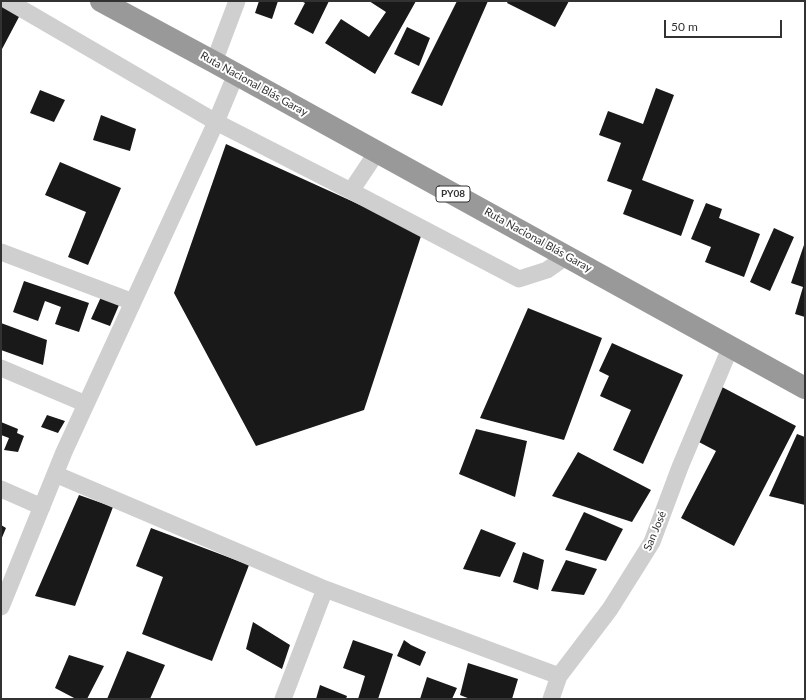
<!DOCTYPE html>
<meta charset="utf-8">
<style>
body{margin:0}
#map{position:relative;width:806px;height:700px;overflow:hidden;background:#fff;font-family:Lato,sans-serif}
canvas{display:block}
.frame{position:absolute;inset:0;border:2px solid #323232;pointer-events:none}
.scale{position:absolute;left:664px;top:20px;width:118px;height:18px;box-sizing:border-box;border:2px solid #323232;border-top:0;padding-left:5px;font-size:12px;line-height:14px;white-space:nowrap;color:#323232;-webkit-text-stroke:3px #fff;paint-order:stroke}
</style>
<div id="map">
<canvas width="806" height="700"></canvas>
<div class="frame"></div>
<div class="scale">50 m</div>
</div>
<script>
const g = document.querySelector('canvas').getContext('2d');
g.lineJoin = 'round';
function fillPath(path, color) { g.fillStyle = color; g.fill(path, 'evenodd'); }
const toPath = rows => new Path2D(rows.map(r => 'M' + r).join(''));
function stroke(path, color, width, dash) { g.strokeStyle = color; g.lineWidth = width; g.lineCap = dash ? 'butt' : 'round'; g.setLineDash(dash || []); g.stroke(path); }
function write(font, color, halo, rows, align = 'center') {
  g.font = font + ' Lato,sans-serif'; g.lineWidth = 4; g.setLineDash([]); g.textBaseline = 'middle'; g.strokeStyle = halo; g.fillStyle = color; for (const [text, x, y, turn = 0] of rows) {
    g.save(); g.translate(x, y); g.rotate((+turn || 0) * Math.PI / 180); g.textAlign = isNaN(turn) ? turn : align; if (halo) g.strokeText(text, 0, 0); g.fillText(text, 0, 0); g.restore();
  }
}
const building = toPath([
 [259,1,278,1,272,19,255,13],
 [301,1,329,1,313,34,294,24,305,3],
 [369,1,416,1,375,74,325,43,341,19,369,37,386,12],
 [457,1,488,1,442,106,411,93],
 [508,1,569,1,555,27,507,3],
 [1,5,20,15,1,51],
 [407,27,430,38,419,66,394,54],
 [656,88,674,95,642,180,694,200,681,236,623,214,632,190,607,181,621,143,599,135,608,111,643,124],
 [40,90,65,100,54,122,30,113],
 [101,115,136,129,130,151,93,140],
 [226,144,422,233,364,410,256,446,174,293],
 [60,162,121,188,88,265,68,257,86,212,45,195],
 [706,203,722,209,719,218,760,234,744,277,705,262,711,247,691,239],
 [774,228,794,237,770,291,750,282],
 [805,242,805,317,795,314,803,287,791,283],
 [24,281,89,303,79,332,55,324,61,307,45,301,38,321,13,312],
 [101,297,119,305,110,326,91,319],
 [528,308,602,338,564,440,480,418],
 [1,323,47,340,43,365,1,350],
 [612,343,683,375,643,464,613,450,631,410,600,396,609,376,599,371],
 [722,387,796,426,734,546,681,518,716,451,695,440],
 [47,415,65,421,58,433,41,427],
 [1,422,18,429,17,433,24,436,18,452,4,450,9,438,1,435],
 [476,429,527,441,515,497,459,474],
 [797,434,805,437,805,505,769,496],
 [578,452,651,490,632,522,552,496],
 [79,495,113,507,75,606,35,596],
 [584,512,623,529,606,561,565,550],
 [1,525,6,528,1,540],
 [151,528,249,565,212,661,142,634,163,577,136,566],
 [481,529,516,543,500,577,463,569],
 [523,552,544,560,538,590,513,582],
 [566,560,597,569,584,595,551,591],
 [253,622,290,645,282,669,246,649],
 [353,640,393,654,378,699,358,699,365,676,343,668],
 [404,640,411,645,426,652,420,666,397,656],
 [127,651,165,665,150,699,107,699],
 [69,655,104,666,87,699,76,699,55,688],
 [468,663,518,679,512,699,470,699,460,695],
 [427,677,457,688,452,699,420,699],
 [320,685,347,696,346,699,316,699]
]);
const street = toPath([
 [8,1,216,122,351,191,377,152],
 [214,62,237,1],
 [351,191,519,279,547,270,567,256],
 [1,252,133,302],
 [1,368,86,404],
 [55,474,325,589,559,676],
 [1,489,42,507],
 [1,607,64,452,216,122,236,74],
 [283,699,325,589],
 [551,699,559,676,610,609,652,542,680,467,731,346]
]);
const highway = toPath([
 [101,1,214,62,805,388]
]);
const shields = [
 [453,194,34]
];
const shieldNames = [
 ["PY08",453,194]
];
const streetNames = [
 ["Ruta Nacional Blás Garay",254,84,29],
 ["Ruta Nacional Blás Garay",538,240,29],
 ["San José",655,531,-67]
];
fillPath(building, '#191919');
stroke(street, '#cfcfcf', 17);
stroke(highway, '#999', 22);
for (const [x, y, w] of shields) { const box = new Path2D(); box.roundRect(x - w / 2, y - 8, w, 16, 3); g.fillStyle = '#fff'; g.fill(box); stroke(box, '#323232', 1); }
write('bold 10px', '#323232', null, shieldNames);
write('11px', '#323232', '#fff', streetNames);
</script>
